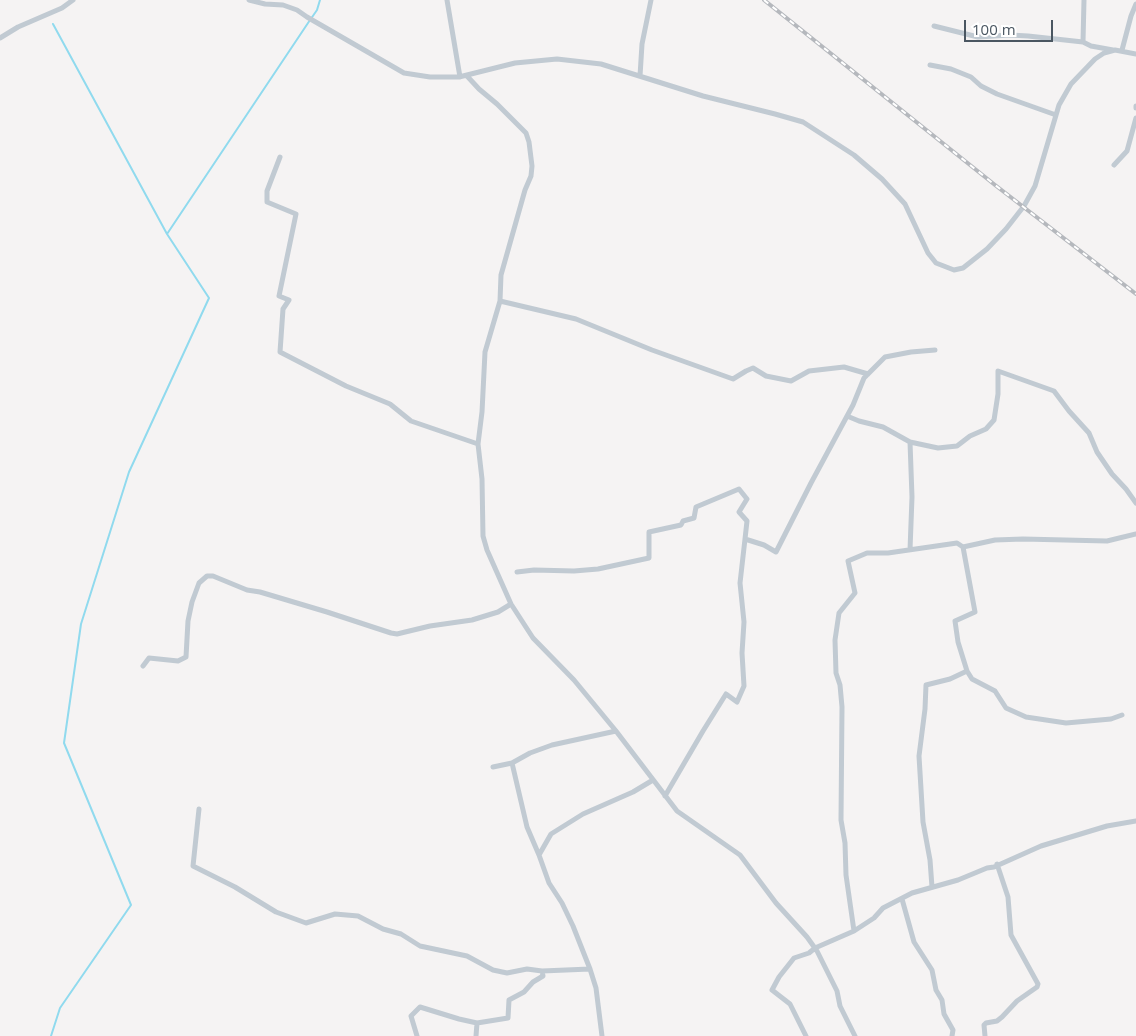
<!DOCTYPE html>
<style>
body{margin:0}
#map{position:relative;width:1136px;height:1036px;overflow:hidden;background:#f5f3f3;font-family:"Open Sans",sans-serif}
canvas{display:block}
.scale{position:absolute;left:964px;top:20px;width:89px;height:22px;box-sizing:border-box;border:2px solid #4a5661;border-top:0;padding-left:6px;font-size:15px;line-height:18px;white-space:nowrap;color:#4a5661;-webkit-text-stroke:4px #fff;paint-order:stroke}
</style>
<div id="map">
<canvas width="1136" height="1036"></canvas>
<div class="scale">100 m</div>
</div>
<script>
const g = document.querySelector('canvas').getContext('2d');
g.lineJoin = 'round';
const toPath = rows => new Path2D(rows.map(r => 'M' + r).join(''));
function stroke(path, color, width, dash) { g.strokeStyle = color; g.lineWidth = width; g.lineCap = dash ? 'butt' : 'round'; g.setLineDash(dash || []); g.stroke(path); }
const stream = toPath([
 [167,234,308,23,317,10,320,0],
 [51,1036,60,1008,131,905,64,743,81,624,129,472,209,298,167,234,53,24]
]);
const street = toPath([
 [249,0,265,4,283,5,297,10,307,17,404,73,430,77,459,77,515,63,557,59,601,64,703,96,775,114,803,122,854,155,882,179,905,204,928,253,936,263,954,270,963,268,987,249,1006,229,1024,206,1035,186,1059,105,1071,84,1095,59,1104,53,1115,50,1136,54],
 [447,0,460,77],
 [934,26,978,37,1010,35,1028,36,1083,42,1091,46,1113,50],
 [0,38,18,27,62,8,73,0],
 [1083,42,1084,0],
 [1122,50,1131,16,1136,4],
 [930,65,951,69,971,77,981,86,997,94,1056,115],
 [467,76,479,89,497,104,526,133,529,142,532,166,531,176,525,190,501,275,500,301,485,352,482,412,478,444,482,479,483,536,487,550,511,604,533,638,574,680,616,731,677,811,740,855,776,903,807,937,817,951,837,991,840,1006,855,1036],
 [640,76,642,44,651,0],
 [1136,106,1136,108],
 [280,157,267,191,267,202,296,214,279,296,289,300,283,309,280,352,346,386,390,404,411,421,478,444],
 [1114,165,1127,151,1136,118],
 [500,301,576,319,652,350,733,379,746,371,753,368,766,376,791,381,809,371,844,367,868,374],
 [847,416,859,421,883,427,910,442,912,497,910,550],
 [910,442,938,448,957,446,970,436,986,429,994,420,998,394,998,371,1054,391,1069,411,1089,433,1097,452,1112,474,1126,489,1136,503],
 [963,547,995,540,1023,539,1107,541,1136,534],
 [517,572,534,570,574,571,598,569,649,558,649,532,681,525,683,521,694,518,696,507,739,489,747,499,739,512,747,521,745,539,764,545,776,552,811,483,853,405,864,378,885,357,911,352,935,350],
 [143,666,149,658,178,661,186,657,188,621,192,602,199,583,207,576,213,576,247,590,260,592,327,612,391,633,397,634,430,626,472,620,498,612,511,604],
 [967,671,972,679,995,691,1006,708,1026,717,1066,723,1111,719,1122,715],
 [512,763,527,827,539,855],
 [493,767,512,763,530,753,552,745,616,731],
 [665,796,703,731,726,694,737,702,744,686,742,653,744,622,740,583,745,539],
 [199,809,193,866,235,887,276,912,306,923,335,914,358,916,383,929,401,934,420,946,467,956,493,970,507,973,527,969,542,971,590,969],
 [902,899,914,942,932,970,936,990,942,1000,944,1014,953,1030,952,1036],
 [854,931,846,875,845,843,841,820,842,707,840,685,836,673,835,640,839,613,855,593,848,561,867,553,888,553,957,543,963,547,975,612,955,621,958,642,967,671,950,679,926,685,925,709,919,756,923,822,930,860,932,887],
 [417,1036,411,1016,420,1007,459,1019,477,1023],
 [476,1036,477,1023,508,1018,509,1000,524,992,533,982,543,976,542,971],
 [602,1036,596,988,590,969,573,926,562,903,549,883,539,855,551,834,583,814,633,792,653,780],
 [806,1036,790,1004,772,990,779,977,794,958,809,953,815,948,854,931,874,918,883,908,912,893,958,880,987,868,994,867,1041,846,1107,826,1136,821],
 [985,1036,984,1025,986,1023,997,1021,1002,1017,1017,1001,1037,987,1038,984,1011,935,1008,897,997,864]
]);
const rail = toPath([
 [764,0,995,185,1136,294]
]);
stroke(stream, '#90daee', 2);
stroke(street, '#c1cad2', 5);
stroke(rail, '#b5b8bd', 4);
stroke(rail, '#fff', 2, [5.5]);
</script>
